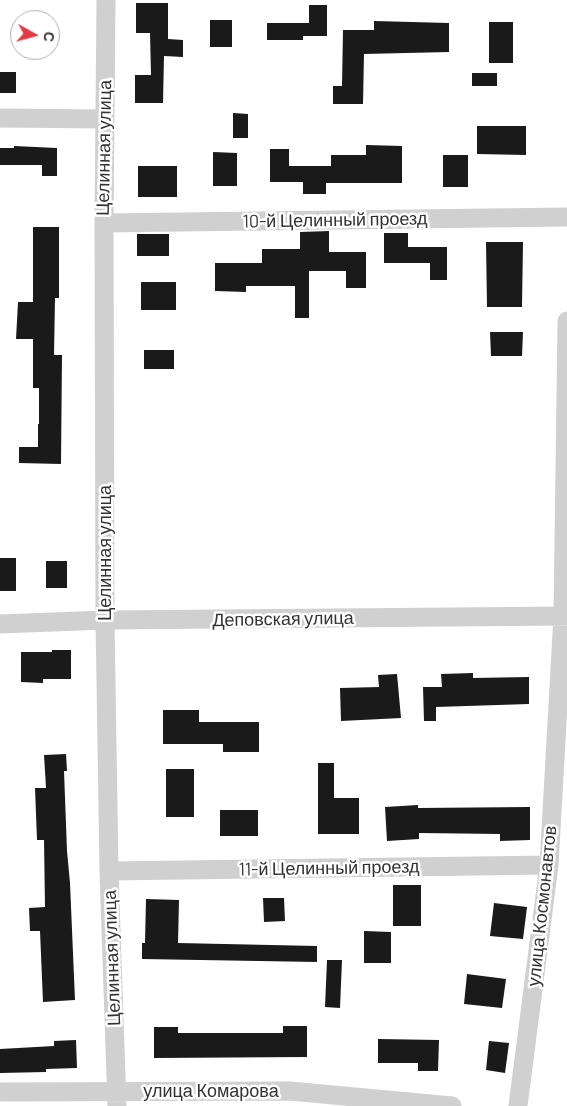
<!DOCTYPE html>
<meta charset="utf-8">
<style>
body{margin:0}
#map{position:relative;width:567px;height:1106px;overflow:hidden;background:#fff;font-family:Barlow,sans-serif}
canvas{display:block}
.north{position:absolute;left:10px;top:10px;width:50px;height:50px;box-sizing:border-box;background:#fff;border:1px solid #adadad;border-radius:50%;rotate:97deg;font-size:14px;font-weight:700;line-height:20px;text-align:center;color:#333}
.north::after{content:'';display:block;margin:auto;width:18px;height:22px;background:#e63946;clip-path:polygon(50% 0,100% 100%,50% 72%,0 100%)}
</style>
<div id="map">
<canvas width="567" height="1106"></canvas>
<div class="north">С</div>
</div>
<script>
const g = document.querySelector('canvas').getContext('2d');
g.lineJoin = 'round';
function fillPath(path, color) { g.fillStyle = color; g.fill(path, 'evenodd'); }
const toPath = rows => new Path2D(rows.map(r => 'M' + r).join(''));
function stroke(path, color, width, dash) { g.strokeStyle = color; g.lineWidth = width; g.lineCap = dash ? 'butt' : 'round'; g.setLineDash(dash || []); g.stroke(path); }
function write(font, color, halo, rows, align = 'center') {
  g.font = font + ' Barlow,sans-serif'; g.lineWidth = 5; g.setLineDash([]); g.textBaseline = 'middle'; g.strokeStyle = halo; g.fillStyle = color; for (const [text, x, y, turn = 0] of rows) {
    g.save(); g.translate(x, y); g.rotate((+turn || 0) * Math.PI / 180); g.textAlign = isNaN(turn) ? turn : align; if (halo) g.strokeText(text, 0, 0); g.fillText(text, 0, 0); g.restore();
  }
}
const building = toPath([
 [136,3,168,3,168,39,183,40,183,57,164,56,163,103,135,103,135,75,151,75,150,33,136,33],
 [309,5,327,5,327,36,303,36,303,40,267,40,267,23,309,23],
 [210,20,232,20,232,47,210,47],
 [374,21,449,23,449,52,364,54,363,104,333,104,333,86,342,86,343,30,374,30],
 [489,22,513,22,513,63,489,63],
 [0,72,16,72,16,93,0,93],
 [472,73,497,73,497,86,472,86],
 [233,113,248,114,248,138,233,138],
 [477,126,526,126,526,155,477,154],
 [366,145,402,146,402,183,326,183,326,194,303,194,303,182,270,182,270,149,289,149,289,166,331,166,331,155,366,155],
 [14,146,57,148,57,176,42,176,42,165,0,165,0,148,14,148],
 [213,152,237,153,237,186,213,186],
 [443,155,468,155,468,187,443,187],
 [138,166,177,166,177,197,138,197],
 [33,227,59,227,59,298,55,298,54,355,62,355,61,464,19,463,19,447,38,447,38,424,39,424,39,388,33,388,33,339,16,339,18,302,33,302],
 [329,231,329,252,366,252,366,288,346,288,346,271,309,271,309,318,295,318,295,286,246,286,246,292,215,291,215,263,262,263,262,249,300,249,300,232],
 [384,233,408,233,408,247,447,247,447,280,430,280,430,263,384,263],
 [137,234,169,234,169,256,137,256],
 [486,242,523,242,522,307,487,307],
 [141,282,176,282,176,310,141,310],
 [490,332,523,332,522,356,491,356],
 [144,350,174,350,174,369,144,369],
 [0,558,16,558,16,591,0,591],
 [46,561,67,561,67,588,46,588],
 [52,650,71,650,71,679,43,679,43,683,21,682,21,652,52,652],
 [473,673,473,678,529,677,529,704,436,707,436,721,424,721,423,687,442,687,441,674],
 [397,674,401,718,341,721,340,688,379,687,378,675],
 [163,710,199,710,199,722,259,722,259,752,223,752,223,744,163,744],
 [66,754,67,771,64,771,67,851,70,883,75,1000,43,1002,40,931,30,931,29,908,45,907,44,840,37,840,35,788,46,788,44,755],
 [318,763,334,763,334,798,359,798,359,834,318,834],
 [166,769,194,769,194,817,166,817],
 [418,805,418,808,530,807,530,840,500,841,500,834,419,833,419,839,387,841,385,807],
 [220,810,258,810,258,836,220,836],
 [393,885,421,885,421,926,393,926],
 [263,898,284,898,285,921,264,922],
 [146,899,179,900,178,943,317,946,317,962,142,959,142,943,145,943],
 [494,903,527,907,523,939,490,936],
 [364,931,391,932,391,963,364,963],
 [327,960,342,960,340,1008,325,1007],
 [467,974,506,979,502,1008,464,1004],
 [283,1026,307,1026,307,1057,154,1058,154,1027,178,1027,178,1033,283,1033],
 [378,1039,439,1040,438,1071,418,1071,418,1063,378,1063],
 [76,1040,77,1068,46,1069,46,1072,0,1073,0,1049,54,1046,54,1041],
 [489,1041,509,1043,505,1073,486,1070]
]);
const street = toPath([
 [106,0,104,223,105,620,109,871,117,1106],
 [0,118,105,119],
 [104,223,567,217],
 [0,624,105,620,567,616],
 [109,871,549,865],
 [0,1092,290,1091,452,1106],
 [518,1106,549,865,563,616,567,321]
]);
const streetNames = [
 ["Целинная улица",104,148,-89],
 ["10-й Целинный проезд",335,220,-1],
 ["Целинная улица",105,553,-90],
 ["Деповская улица",283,619,-1],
 ["11-й Целинный проезд",329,868,-1],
 ["улица Космонавтов",542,906,-84],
 ["Целинная улица",112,958,-92],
 ["улица Комарова",211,1091]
];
fillPath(building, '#1a1a1a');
stroke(street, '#d0d0d0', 19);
write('18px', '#333', '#fff', streetNames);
</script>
